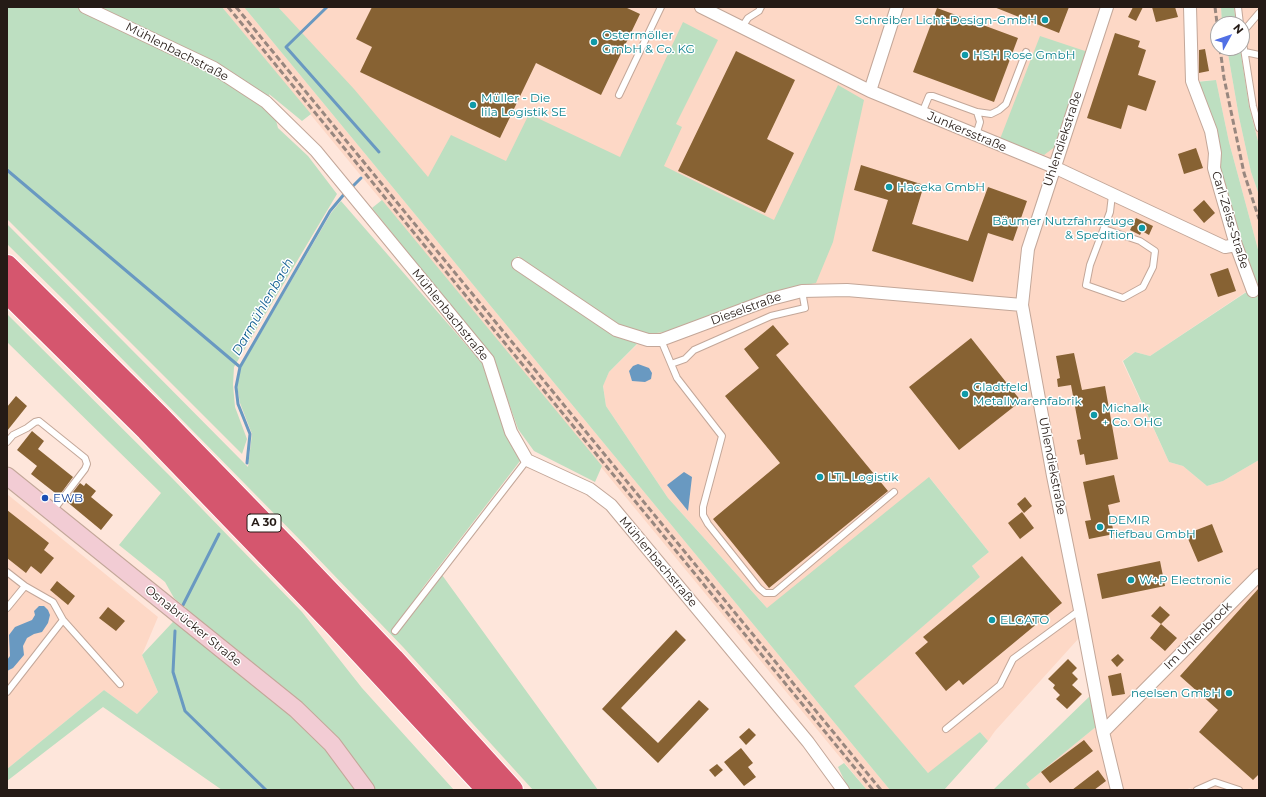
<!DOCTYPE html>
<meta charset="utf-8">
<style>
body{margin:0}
#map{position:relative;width:1266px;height:797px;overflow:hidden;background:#fee6db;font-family:Montserrat,sans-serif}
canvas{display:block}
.frame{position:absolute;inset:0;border:8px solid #251b16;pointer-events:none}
.north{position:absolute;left:1210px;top:16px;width:40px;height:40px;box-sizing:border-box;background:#fff;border:1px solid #a8a4a2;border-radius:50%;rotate:50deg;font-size:11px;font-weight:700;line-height:16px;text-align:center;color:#251b16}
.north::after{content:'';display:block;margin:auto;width:14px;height:18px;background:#5170e5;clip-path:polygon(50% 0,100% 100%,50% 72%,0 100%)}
</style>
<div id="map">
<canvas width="1266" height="797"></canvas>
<div class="frame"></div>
<div class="north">N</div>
</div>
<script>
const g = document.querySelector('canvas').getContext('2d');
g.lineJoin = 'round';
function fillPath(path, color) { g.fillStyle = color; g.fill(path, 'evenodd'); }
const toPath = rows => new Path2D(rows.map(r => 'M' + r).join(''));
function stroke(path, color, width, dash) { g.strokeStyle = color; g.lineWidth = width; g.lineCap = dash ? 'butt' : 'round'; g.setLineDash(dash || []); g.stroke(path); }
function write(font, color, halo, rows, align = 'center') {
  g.font = font + ' Montserrat,sans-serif'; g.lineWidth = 3; g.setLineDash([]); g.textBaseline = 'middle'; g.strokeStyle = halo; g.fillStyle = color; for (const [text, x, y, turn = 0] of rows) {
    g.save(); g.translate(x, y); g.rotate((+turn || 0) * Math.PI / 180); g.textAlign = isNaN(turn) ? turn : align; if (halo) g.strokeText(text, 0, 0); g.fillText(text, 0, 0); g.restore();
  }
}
const built = toPath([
 [222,7,244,7,890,790,867,790],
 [278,7,1221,7,1222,24,1218,24,1218,48,1227,48,1239,117,1251,172,1259,195,1259,253,1229,142,1216,80,1196,81,1250,289,1150,356,1135,352,1122,361,1169,462,1183,466,1207,486,1223,481,1259,460,1259,790,1193,790,1190,788,1185,790,1031,790,1026,784,1097,726,1079,638,995,731,988,741,980,732,929,774,853,686,980,577,972,566,989,552,930,478,768,609,668,498,606,406,603,385,609,372,648,334,616,325,445,198],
 [1234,7,1259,7,1259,145,1249,106,1240,48,1242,48,1242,24,1236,24],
 [7,494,158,617,142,655,158,692,137,714,104,690,7,769]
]);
const green = toPath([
 [7,7,222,7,311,114,302,121,269,94,278,128,308,156,337,194,234,367,233,385,235,407,247,439,242,454,7,219],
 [244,7,278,7,354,89,428,177,451,135,506,161,529,114,620,157,683,22,718,40,676,124,682,127,664,166,774,220,838,85,864,100,833,242,816,283,779,290,673,331,648,334,616,325,518,256,516,267,614,332,637,344,609,372,603,386,606,406,668,498,767,608,929,477,989,552,972,566,980,577,854,686,928,773,980,732,988,741,944,790,890,790],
 [1221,7,1234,7,1236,24,1222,24],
 [1040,36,1088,52,1056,146,1044,155,1000,139],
 [1227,48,1240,48,1249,106,1259,145,1259,195,1251,172,1239,117],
 [1216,80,1229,142,1259,253,1259,460,1223,481,1207,486,1183,466,1169,462,1123,361,1135,352,1150,356,1251,289,1196,82],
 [382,200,602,466,595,482,534,451,518,429,493,358,372,208],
 [341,201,482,363,507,435,520,461,421,590,442,575,598,790,533,790,403,647,305,545,70,306,7,244,7,224,248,467,252,434,240,403,237,386,241,367,331,213],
 [7,314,172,478,302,612,362,688,454,790,222,790,103,707,7,781,7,769,104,690,137,714,158,692,142,655,186,608,174,598,165,582,119,545,161,493,7,342],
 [1091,695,1097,726,1026,784,1031,790,993,790],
 [844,763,867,790,849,790,838,767]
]);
const water = toPath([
 [638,364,649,368,652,373,651,379,645,382,632,381,629,371,633,366],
 [684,472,692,477,688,511,667,485],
 [39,606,44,606,48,610,50,615,48,623,42,632,34,634,27,638,23,646,24,655,13,668,7,671,7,660,10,656,9,635,15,627,32,620,35,615,34,611]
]);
const stream = toPath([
 [327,7,286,47,379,152],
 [7,170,240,367],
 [351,188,361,178],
 [247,463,250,434,238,404,236,387,240,367,330,211,346,192],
 [182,607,219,534],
 [175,631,173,672,185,711,266,790]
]);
const building = toPath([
 [372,7,625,7,640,14,601,95,536,63,500,138,360,72,372,47,356,39],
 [994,7,1069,7,1059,33],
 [1133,7,1143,7,1136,21,1128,17],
 [1152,7,1175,7,1178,17,1156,22],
 [937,8,1018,38,994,102,913,72],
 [1115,33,1140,41,1138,47,1146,50,1138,75,1156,81,1146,111,1128,105,1121,129,1087,118],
 [1205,49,1209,71,1199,73,1199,50],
 [736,51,795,80,767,139,794,153,765,213,678,171],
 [1196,148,1203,168,1184,174,1178,154],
 [861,165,924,185,912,224,968,241,988,187,1027,201,1013,241,988,233,973,282,872,251,888,200,854,190],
 [1204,200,1215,213,1204,223,1193,210],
 [1136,218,1153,226,1149,235,1142,231,1140,235,1130,230],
 [1228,268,1236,291,1218,297,1210,274],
 [773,325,789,344,776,355,888,491,769,588,713,519,780,463,725,396,759,368,744,349],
 [971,338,1021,401,959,450,909,387],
 [1074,353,1082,390,1105,386,1118,459,1086,465,1084,454,1080,455,1077,440,1081,439,1071,385,1058,387,1057,379,1060,378,1056,356],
 [16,396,27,406,7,431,7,407],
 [32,431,44,441,38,449,73,477,59,496,31,474,37,466,17,450],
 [1114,475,1120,502,1108,505,1114,534,1089,539,1085,521,1091,520,1083,482],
 [80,483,84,486,86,483,96,491,91,497,113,515,101,530,66,501],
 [1025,497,1032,506,1024,513,1017,504],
 [7,510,49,543,44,550,54,558,41,574,31,566,26,573,7,558],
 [1022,512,1034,528,1020,539,1008,523],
 [1212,524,1223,552,1198,562,1186,534],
 [1022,556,1062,603,963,685,959,680,946,691,915,653,928,642,923,637],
 [1160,561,1165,586,1102,599,1097,574],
 [57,581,75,596,68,605,50,590],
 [1259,588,1259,774,1253,780,1199,732,1218,710,1180,676],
 [1160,606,1170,615,1161,624,1151,616],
 [108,607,125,621,116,631,99,618],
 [1161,624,1177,638,1165,651,1150,638],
 [676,630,686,640,621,708,658,743,699,700,709,709,658,763,602,709],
 [1118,654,1124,660,1117,667,1111,660],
 [1068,659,1077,668,1072,673,1078,679,1072,685,1082,694,1067,709,1056,699,1060,695,1053,688,1055,685,1048,679],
 [1121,673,1125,694,1112,696,1108,676],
 [749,728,756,735,746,745,739,737],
 [1084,740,1093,751,1050,783,1041,772],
 [741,748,753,763,748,767,756,777,744,786,724,762],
 [717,764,723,770,715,777,709,770],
 [1098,770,1106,781,1094,790,1072,790]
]);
const service = toPath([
 [1238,7,1240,24],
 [742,27,748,18,759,11,761,7],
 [1242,33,1259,13],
 [1242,36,1253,106,1259,128],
 [1245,52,1259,55],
 [619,95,661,7],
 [922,113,929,96,933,96,977,112,991,114,999,110,1006,104,1026,52],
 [976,135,980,122,977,112],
 [1104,229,1140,241,1155,251,1153,267,1143,287,1123,298,1086,285,1090,265,1110,212,1112,195],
 [661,340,677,378,722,436,703,507,703,515,708,524,759,588,765,593,774,593,894,492],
 [671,364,685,359,694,350,771,316,805,308,802,291],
 [7,442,13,435,27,428,35,422,39,421,85,458,87,464,85,469,52,512],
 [7,572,25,586,53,602,63,620,7,692],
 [7,608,25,586],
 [63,620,120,684],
 [395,631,527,460],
 [946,729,1000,685,1013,659,1080,610],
 [1197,790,1215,782,1239,790]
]);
const minor = toPath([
 [85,7,214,68,266,102,316,151,488,360,511,432,527,460,590,489,611,505,808,742,843,790],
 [701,7,870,91,1054,167,1225,247,1236,245],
 [1107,7,1028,249,1022,305,1053,476,1080,610,1103,732,1117,790],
 [1190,7,1192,81,1211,131,1215,153,1214,168,1236,245,1253,291],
 [870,91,897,7],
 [518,264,616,330,648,340,661,340,771,299,802,291,847,290,1022,305],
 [1103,732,1259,575]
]);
const secondary = toPath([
 [7,476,296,709,332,744,366,790]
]);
const motorway = toPath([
 [7,266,160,417,292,553,393,659,512,790],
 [7,292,147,430,336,626,488,790]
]);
const rail = toPath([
 [228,7,873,790],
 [236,7,881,790],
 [1215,7,1218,31],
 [1220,48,1224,78,1244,173,1259,219]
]);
const markers = [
 [1045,20,4,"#0f9aa8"],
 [594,42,4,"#0f9aa8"],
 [965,55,4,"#0f9aa8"],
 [473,105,4,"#0f9aa8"],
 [889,187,4,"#0f9aa8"],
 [1142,228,4,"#0f9aa8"],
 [965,394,4,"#0f9aa8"],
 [1094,415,4,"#0f9aa8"],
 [820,477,4,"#0f9aa8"],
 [45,498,4,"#1a4fb4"],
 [1100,527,4,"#0f9aa8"],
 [1131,580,4,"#0f9aa8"],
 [992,620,4,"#0f9aa8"],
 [1229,693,4,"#0f9aa8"]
];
const shields = [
 [264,523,34]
];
const shieldNames = [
 ["A 30",264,523]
];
const cultureNames = [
 ["Schreiber Licht-Design-GmbH",1037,20,"right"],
 ["Ostermöller",602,35],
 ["GmbH & Co. KG",602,49],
 ["HSH Rose GmbH",973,55],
 ["Müller - Die",481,98],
 ["lila Logistik SE",481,112],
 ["Haceka GmbH",897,187],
 ["Bäumer Nutzfahrzeuge",1134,221,"right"],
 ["& Spedition",1134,235,"right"],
 ["Gladtfeld",973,387],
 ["Metallwarenfabrik",973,401],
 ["Michalk",1102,408],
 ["+ Co. OHG",1102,422],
 ["LTL Logistik",828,477],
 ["DEMIR",1108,520],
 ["Tiefbau GmbH",1108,534],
 ["W+P Electronic",1139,580],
 ["ELGATO",1000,620],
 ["neelsen GmbH",1221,693,"right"]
];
const streetNames = [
 ["Mühlenbachstraße",177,52,27],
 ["Junkersstraße",967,132,23],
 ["Uhlendiekstraße",1063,139,-72],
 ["Carl-Zeiss-Straße",1230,220,73],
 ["Dieselstraße",746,309,-20],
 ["Mühlenbachstraße",450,315,51],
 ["Uhlendiekstraße",1052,466,79],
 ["Mühlenbachstraße",658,562,50],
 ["Osnabrücker Straße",193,626,39],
 ["Im Uhlenbrock",1198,636,-45]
];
const transitNames = [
 ["EWB",53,498]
];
const waterNames = [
 ["Darmühlenbach",263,307,-60]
];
fillPath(built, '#fdd8c6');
fillPath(green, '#bddfc1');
fillPath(water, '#6999c1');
stroke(stream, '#6999c1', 3);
fillPath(building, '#876233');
stroke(service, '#c3a799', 8);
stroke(minor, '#c3a799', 14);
stroke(secondary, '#c3a799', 19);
stroke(motorway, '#fff', 24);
stroke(service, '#fff', 6);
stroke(minor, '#fff', 12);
stroke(secondary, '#f2ccd4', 17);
stroke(motorway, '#d5566e', 22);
stroke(rail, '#98877f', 3, [6, 3]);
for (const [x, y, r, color] of markers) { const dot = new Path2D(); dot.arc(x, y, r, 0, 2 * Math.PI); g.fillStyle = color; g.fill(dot); stroke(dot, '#fff', 1.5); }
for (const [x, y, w] of shields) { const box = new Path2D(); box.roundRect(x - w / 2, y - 9, w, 18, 3); g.fillStyle = '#fff'; g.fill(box); stroke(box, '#251b16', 1); }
write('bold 11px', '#251b16', null, shieldNames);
write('12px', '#0d838f', '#fff', cultureNames, 'left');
write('12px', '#251b16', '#fff', streetNames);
write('12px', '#164399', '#fff', transitNames, 'left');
write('italic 13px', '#0b5b8f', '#fff', waterNames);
</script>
